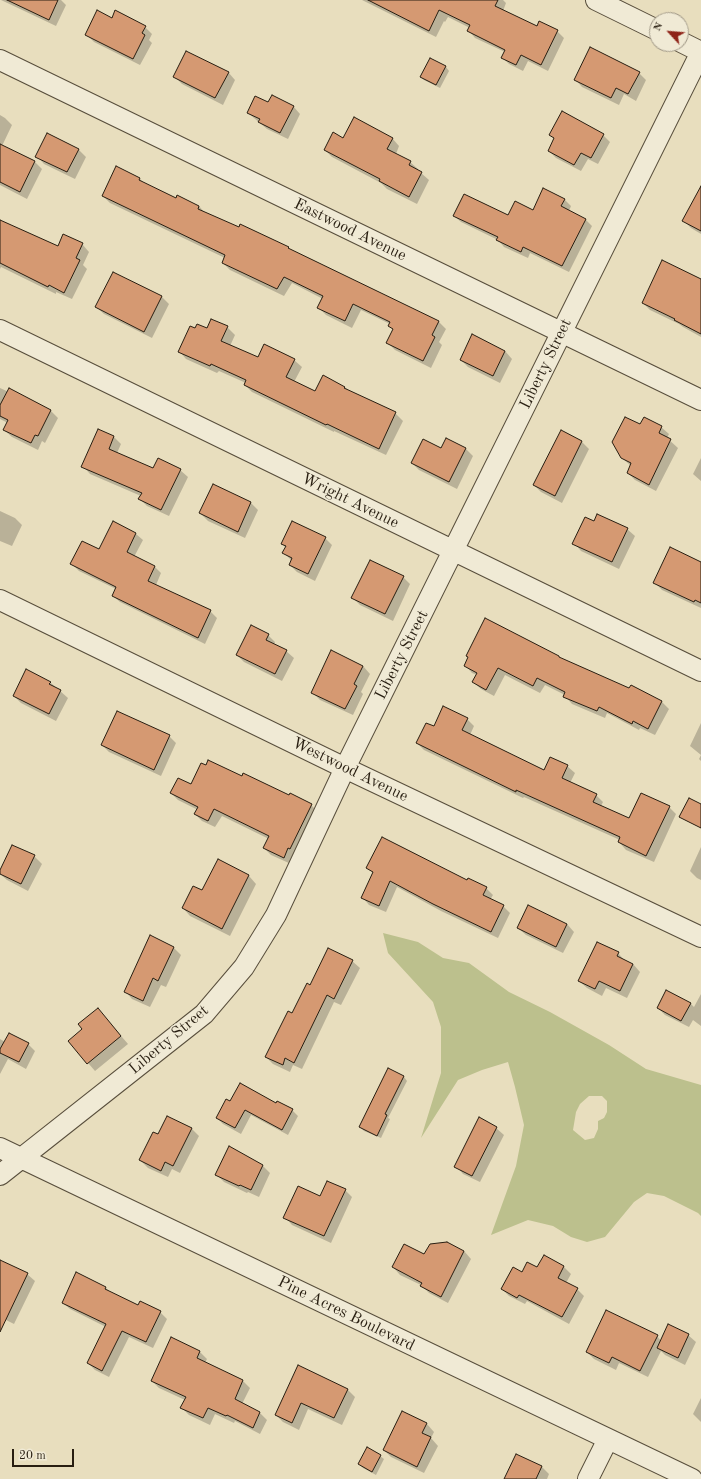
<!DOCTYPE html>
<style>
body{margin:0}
#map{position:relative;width:701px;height:1479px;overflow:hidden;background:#e8debe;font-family:"Old Standard TT",serif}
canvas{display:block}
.north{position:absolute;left:649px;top:12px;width:40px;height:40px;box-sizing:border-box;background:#f0ead5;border:1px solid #a09887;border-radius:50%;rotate:296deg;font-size:11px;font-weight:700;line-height:16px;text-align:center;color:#281e11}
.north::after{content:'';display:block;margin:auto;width:14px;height:18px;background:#8f2418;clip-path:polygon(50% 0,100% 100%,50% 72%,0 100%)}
.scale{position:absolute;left:12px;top:1449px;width:62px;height:18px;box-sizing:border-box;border:2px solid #281e11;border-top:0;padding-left:5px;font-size:12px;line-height:14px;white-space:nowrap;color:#281e11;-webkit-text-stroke:3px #f0ead5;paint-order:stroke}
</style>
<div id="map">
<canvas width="701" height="1479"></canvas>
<div class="north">N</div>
<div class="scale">20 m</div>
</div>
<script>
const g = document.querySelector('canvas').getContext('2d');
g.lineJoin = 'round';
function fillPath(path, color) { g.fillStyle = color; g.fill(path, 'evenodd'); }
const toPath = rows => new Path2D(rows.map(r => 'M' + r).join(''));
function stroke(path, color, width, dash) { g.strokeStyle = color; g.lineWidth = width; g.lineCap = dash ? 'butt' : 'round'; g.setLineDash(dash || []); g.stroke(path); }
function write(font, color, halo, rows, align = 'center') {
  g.font = font + ' "Old Standard TT",serif'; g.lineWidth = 3; g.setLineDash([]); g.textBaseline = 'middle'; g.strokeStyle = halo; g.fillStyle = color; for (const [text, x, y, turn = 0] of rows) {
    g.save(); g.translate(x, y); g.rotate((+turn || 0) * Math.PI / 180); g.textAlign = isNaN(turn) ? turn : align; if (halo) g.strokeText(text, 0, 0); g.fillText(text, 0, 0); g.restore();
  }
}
const green = toPath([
 [383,933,418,942,443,958,469,963,509,992,550,1012,609,1045,646,1069,701,1085,701,1216,698,1213,664,1196,647,1193,634,1202,605,1237,587,1242,571,1237,553,1226,528,1220,491,1235,516,1166,524,1125,515,1087,508,1062,482,1070,458,1080,421,1138,441,1073,441,1027,433,1002,388,953],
 [589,1096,602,1096,607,1101,607,1112,604,1118,598,1121,598,1129,594,1138,585,1140,573,1130,576,1112,580,1104]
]);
const shadow = toPath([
 [1,0,61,0,66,5,56,26],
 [362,0,503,0,506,3,503,11,537,28,557,31,564,38,548,71,528,61,523,71,509,64,502,57,505,52,475,38,469,31,470,28,448,17,445,22,444,21,436,37],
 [112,19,145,27,152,34,149,40,152,43,140,65,94,42,86,34],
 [430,59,446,67,449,71,440,88,424,80,421,77],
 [228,72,235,80,223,105,182,84,175,77],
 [639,73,646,80,636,101,624,94,619,105,582,87,575,79],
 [268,103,293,106,300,114,288,139,267,129,248,113],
 [0,115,5,118,12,125,2,146,35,162,42,169,27,199,0,185],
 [550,135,603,135,610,142,598,164,588,159,581,171,556,158,549,151,555,139],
 [392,138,399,146,396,154,410,162,418,169,417,170,421,173,429,180,417,204,387,189,381,183,332,157,325,150,343,139],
 [79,150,86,157,75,179,44,164,37,156],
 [140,179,146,185,176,200,199,206,205,213,239,229,241,225,439,322,446,329,439,342,442,345,431,368,395,350,387,342,394,330,389,326,390,324,361,310,352,328,326,315,318,307,323,299,292,283,284,296,230,270,223,263,225,258,110,203,103,196],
 [564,199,571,206,569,211,585,219,592,226,569,272,530,253,528,258,504,247,498,240,461,222,454,216,509,216,534,211],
 [701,199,701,234,691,228,684,221],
 [0,220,58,248,82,244,89,252,83,265,87,269,72,299,56,292,56,294,1,267,0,269],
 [113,273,162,297,169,304,152,338,104,314,96,307],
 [701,284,701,337,683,327,679,324,650,310,643,303],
 [211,320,227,327,235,335,230,346,258,358,294,360,302,367,294,382,315,392,323,377,345,387,349,391,395,413,403,421,386,455,334,431,334,432,252,392,245,385,246,383,219,371,217,373,186,359,179,351,195,329,207,329],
 [505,351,512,359,500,383,468,367,461,360],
 [0,388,51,411,58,418,45,443,42,441,38,450,12,437,4,430,8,423,0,419],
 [661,427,669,434,667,438,678,448,656,491,635,480,628,473,631,466,622,458],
 [98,430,114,437,121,444,117,453,154,469,180,470,188,477,169,516,147,506,140,499,141,496,90,474,83,466],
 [561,432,582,442,589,449,562,503,541,492,534,485],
 [447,439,466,449,473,456,457,489,419,470,412,463,441,450],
 [701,458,701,481,693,474],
 [213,485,251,503,258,510,245,538,208,521,200,513],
 [0,511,15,518,22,525,12,546,0,541],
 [114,522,136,534,143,540,134,557,155,567,161,573,156,585,210,611,217,618,205,644,120,602,113,596,116,589,79,571,72,564,99,550],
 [594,523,627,529,635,536,619,569,581,551,574,543],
 [325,538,332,545,315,581,297,572,290,565,292,561,284,553,286,548,282,544],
 [670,549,701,562,701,608,662,590,654,582],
 [403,577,410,584,393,621,360,605,353,598],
 [268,635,275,642,274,645,286,651,294,658,282,681,244,662,237,655],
 [559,657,562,660,630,690,631,686,662,702,669,709,655,735,640,728,639,730,607,713,605,718,572,704,565,696,565,695,545,685,540,693,505,675,494,696,481,689,473,682,477,675,472,673,465,665],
 [363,666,370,674,361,692,363,694,353,715,320,700,312,692],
 [27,671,51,683,68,698,56,721,21,703,14,696],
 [467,719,474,726,470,735,545,772,567,766,575,773,570,783,596,795,603,802,601,806,629,820,669,807,676,814,654,862,626,850,619,842,620,840,524,797,523,798,424,750,417,743,434,728],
 [701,723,701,761,699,759,701,755,690,746],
 [169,736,176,743,161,776,109,752,102,745],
 [191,786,289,797,290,795,311,805,318,812,291,864,271,855,264,848,269,839,222,816,215,827,202,821,195,814,198,810,178,800,171,793],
 [701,847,701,880,697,878,690,871],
 [34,856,42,864,28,891,7,880,0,874,0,872],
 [218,861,249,876,256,884,230,936,190,916,183,908,202,891],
 [368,868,468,881,486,888,493,895,490,900,503,906,510,913,498,938,441,911,397,887,386,912,369,905,363,898,374,874],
 [567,924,574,932,563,953,526,935,518,928],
 [174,948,181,955,166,987,161,985,150,1007,132,999,125,991],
 [618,953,625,961,633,964,640,972,627,998,606,988,602,996,587,988,579,981],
 [352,961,360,968,341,1005,334,1002,302,1069,293,1065,290,1072,273,1064,266,1057,310,986],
 [701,994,701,1026,693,1020,689,1027,665,1015,658,1008,691,1004,694,1007],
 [98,1009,128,1044,95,1071,69,1041,84,1029],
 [0,1039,5,1042,28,1044,35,1051,26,1069,8,1059,0,1074],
 [388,1069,404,1077,407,1081,388,1118,390,1119,381,1138,364,1131,360,1127],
 [277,1102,292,1110,298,1116,288,1135,251,1115,241,1134,223,1124,217,1118,230,1103,276,1104],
 [496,1128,504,1135,480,1182,463,1174,456,1166],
 [192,1129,199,1136,180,1173,172,1169,168,1177,148,1168,140,1160,158,1135],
 [250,1159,263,1166,270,1173,259,1197,248,1192,247,1193,224,1182,216,1174],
 [345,1190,352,1197,331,1243,292,1225,285,1217,320,1198],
 [464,1251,471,1259,448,1303,429,1293,421,1285,400,1275,393,1267,425,1256],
 [544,1256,564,1267,571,1274,566,1283,577,1289,584,1296,569,1324,527,1301,525,1304,509,1296,502,1289,523,1273,537,1269],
 [0,1261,27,1274,35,1281,14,1324,0,1317],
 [77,1273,106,1288,110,1292,139,1306,160,1312,167,1319,153,1348,129,1337,109,1377,95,1370,88,1363,106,1327,70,1309,63,1303],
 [688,1335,696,1342,685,1365,665,1355,661,1351,648,1377,619,1363,616,1370,594,1359,587,1352,657,1336,661,1341],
 [200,1352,207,1359,205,1363,243,1381,250,1388,242,1404,260,1413,267,1420,260,1434,235,1421,234,1423,215,1414,210,1425,189,1415,182,1408,185,1400,159,1388,152,1381],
 [298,1366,347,1389,355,1397,342,1425,308,1409,299,1430,283,1422,276,1415],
 [701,1398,701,1422,693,1414],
 [402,1412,427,1424,434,1432,431,1438,438,1446,424,1473,391,1457,384,1450],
 [517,1455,542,1467,549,1474,547,1479,505,1479],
 [380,1456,384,1459,376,1475,363,1468,359,1464]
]);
const building = toPath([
 [7,0,58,0,49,20,7,0],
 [368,0,498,0,495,6,537,26,539,21,558,30,541,65,521,55,516,65,501,58,505,50,467,31,470,25,439,10,429,31,368,0],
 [97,10,112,18,115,10,146,26,142,33,145,35,133,59,85,35,97,10],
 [590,47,640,72,628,94,616,88,611,98,574,80,590,47],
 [186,51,229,72,215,98,173,77,186,51],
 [430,58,446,66,436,85,420,77,430,58],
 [272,95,294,106,280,133,258,122,260,119,247,113,255,96,268,102,272,95],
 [562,111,604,134,591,158,581,153,574,165,548,151,554,138,549,135,562,111],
 [354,117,393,138,387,149,411,161,409,165,422,172,409,197,379,181,380,179,324,150,333,132,343,138,354,117],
 [47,133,79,149,67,172,35,157,47,133],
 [0,144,35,161,20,192,0,182,0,144],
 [116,166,140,178,139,180,176,198,177,195,199,206,198,209,239,227,240,224,289,247,288,248,439,321,432,335,435,337,423,361,386,343,393,329,388,326,390,322,353,304,345,321,317,308,323,296,284,277,277,289,222,263,225,255,102,196,116,166],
 [701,186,701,231,682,221,701,186],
 [543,188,565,199,561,206,586,219,562,266,523,247,521,252,496,240,498,237,453,216,464,194,508,215,515,201,533,210,543,188],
 [0,220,58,246,63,234,83,243,76,258,80,260,64,293,49,285,48,287,0,263,0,220],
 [662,260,701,279,701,334,674,320,675,319,642,303,662,260],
 [113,272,162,296,144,332,95,307,113,272],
 [211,319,228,326,221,341,258,357,264,344,295,359,286,377,315,391,323,375,345,387,344,388,396,412,379,449,327,424,326,425,244,385,246,380,211,364,210,366,178,352,190,326,195,328,197,324,207,328,211,319],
 [472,334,505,351,493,376,460,360,472,334],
 [9,388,51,410,38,436,35,435,31,443,3,430,8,420,0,416,0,405,9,388],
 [625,417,640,424,644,417,662,426,659,433,671,439,649,485,627,473,631,463,621,458,612,442,625,417],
 [98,429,114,436,109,449,153,468,158,458,181,469,161,510,138,499,142,493,81,467,98,429],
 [561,430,582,441,555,496,533,485,561,430],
 [446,438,466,448,449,482,411,463,423,439,441,448,446,438],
 [213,484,251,502,238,532,199,513,213,484],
 [597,514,628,528,612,562,572,544,585,517,594,521,597,514],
 [113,521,136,533,127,552,155,566,148,581,211,610,198,638,112,596,116,587,70,564,82,541,99,549,113,521],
 [292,521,326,537,308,574,289,565,292,558,282,553,286,546,281,544,292,521],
 [670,547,701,562,701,603,695,600,694,602,653,583,670,547],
 [370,560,404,576,385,614,351,598,370,560],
 [485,618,559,656,559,657,629,688,631,685,662,701,648,729,633,721,632,724,599,707,597,711,563,697,565,692,537,678,533,686,498,668,486,690,472,682,477,673,464,666,468,657,466,656,485,618],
 [251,625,269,634,266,640,287,650,275,674,236,655,251,625],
 [331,650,363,666,354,684,357,686,345,709,311,693,331,650],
 [26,669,51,682,49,684,61,690,49,714,13,696,26,669],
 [443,706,468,718,462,730,544,770,550,757,568,765,562,778,597,794,593,802,629,818,641,793,670,806,646,856,618,842,620,837,516,790,516,792,416,743,426,723,434,726,443,706],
 [117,711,170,735,154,770,101,745,117,711],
 [208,760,242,776,243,773,289,795,290,793,312,804,290,849,288,848,284,858,263,848,269,836,214,809,208,821,194,814,198,807,170,793,178,778,191,784,201,763,206,765,208,760],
 [689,798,701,804,701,828,679,817,689,798],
 [382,837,467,880,468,878,487,887,483,895,504,905,491,932,433,904,390,881,379,906,361,898,373,872,366,868,382,837],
 [12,845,35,855,21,884,0,874,0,870,12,845],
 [218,859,249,875,222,929,182,908,193,886,202,890,218,859],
 [528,905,567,924,556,947,517,928,528,905],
 [150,935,174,947,158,981,153,978,143,1001,124,992,150,935],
 [597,942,619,952,617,956,633,964,620,991,599,981,595,989,578,981,597,942],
 [328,948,353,960,334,999,327,995,294,1063,285,1058,283,1065,265,1057,288,1011,292,1013,307,983,310,985,328,948],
 [666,990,691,1003,681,1021,657,1008,666,990],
 [98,1008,121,1036,87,1064,68,1041,82,1029,78,1024,98,1008],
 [9,1033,29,1043,19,1062,0,1053,0,1049,9,1033],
 [388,1068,404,1076,385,1114,387,1115,377,1136,359,1127,388,1068],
 [240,1083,276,1103,277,1101,293,1109,282,1130,245,1110,235,1128,216,1118,226,1099,230,1101,240,1083],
 [167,1116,192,1128,173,1166,165,1162,161,1171,139,1160,153,1132,158,1134,167,1116],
 [479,1117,497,1127,472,1176,454,1167,479,1117],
 [229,1146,263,1165,251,1190,240,1185,239,1186,215,1175,229,1146],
 [327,1181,346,1189,324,1236,283,1218,298,1186,320,1196,327,1181],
 [447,1242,464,1251,441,1297,420,1286,422,1283,392,1267,404,1244,424,1254,430,1244,447,1242],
 [544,1255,564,1266,558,1278,578,1288,562,1317,519,1295,517,1298,501,1289,513,1267,522,1272,527,1262,537,1267,544,1255],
 [0,1260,28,1273,0,1332,0,1260],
 [76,1272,106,1287,105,1289,138,1305,140,1301,161,1311,146,1342,122,1331,102,1371,87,1363,106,1324,62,1303,76,1272],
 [606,1310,658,1335,640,1371,612,1357,609,1363,586,1352,606,1310],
 [668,1324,689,1334,678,1358,657,1348,668,1324],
 [171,1337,200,1351,197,1358,243,1380,235,1399,260,1412,253,1428,227,1415,226,1416,208,1408,203,1418,180,1408,186,1397,151,1381,171,1337],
 [298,1365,348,1389,334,1418,301,1403,292,1423,275,1415,298,1365],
 [402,1411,427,1423,422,1433,431,1437,417,1467,383,1450,402,1411],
 [367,1447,381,1455,372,1472,358,1464,367,1447],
 [516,1454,542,1466,536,1479,504,1479,516,1454]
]);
const street = toPath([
 [596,0,657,30],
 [681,42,701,52],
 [0,60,701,400],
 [0,330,701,671],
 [0,600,345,768,701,937],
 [0,1148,692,1479],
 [0,1175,204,1014,244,967,276,915,345,768,701,52],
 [588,1479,608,1439]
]);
const streetNames = [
 ["Eastwood Avenue",350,230,26],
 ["Liberty Street",546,364,-64],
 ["Wright Avenue",350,501,26],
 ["Liberty Street",402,655,-63],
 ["Westwood Avenue",350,770,26],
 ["Liberty Street",169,1040,-40],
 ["Pine Acres Boulevard",346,1314,26]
];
fillPath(green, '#bcc08d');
fillPath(shadow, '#0003');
fillPath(building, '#d59972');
stroke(building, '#281e11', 1);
stroke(street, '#584e3c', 22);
stroke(street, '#f0ead5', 20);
write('16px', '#281e11', '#f0ead5', streetNames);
</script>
